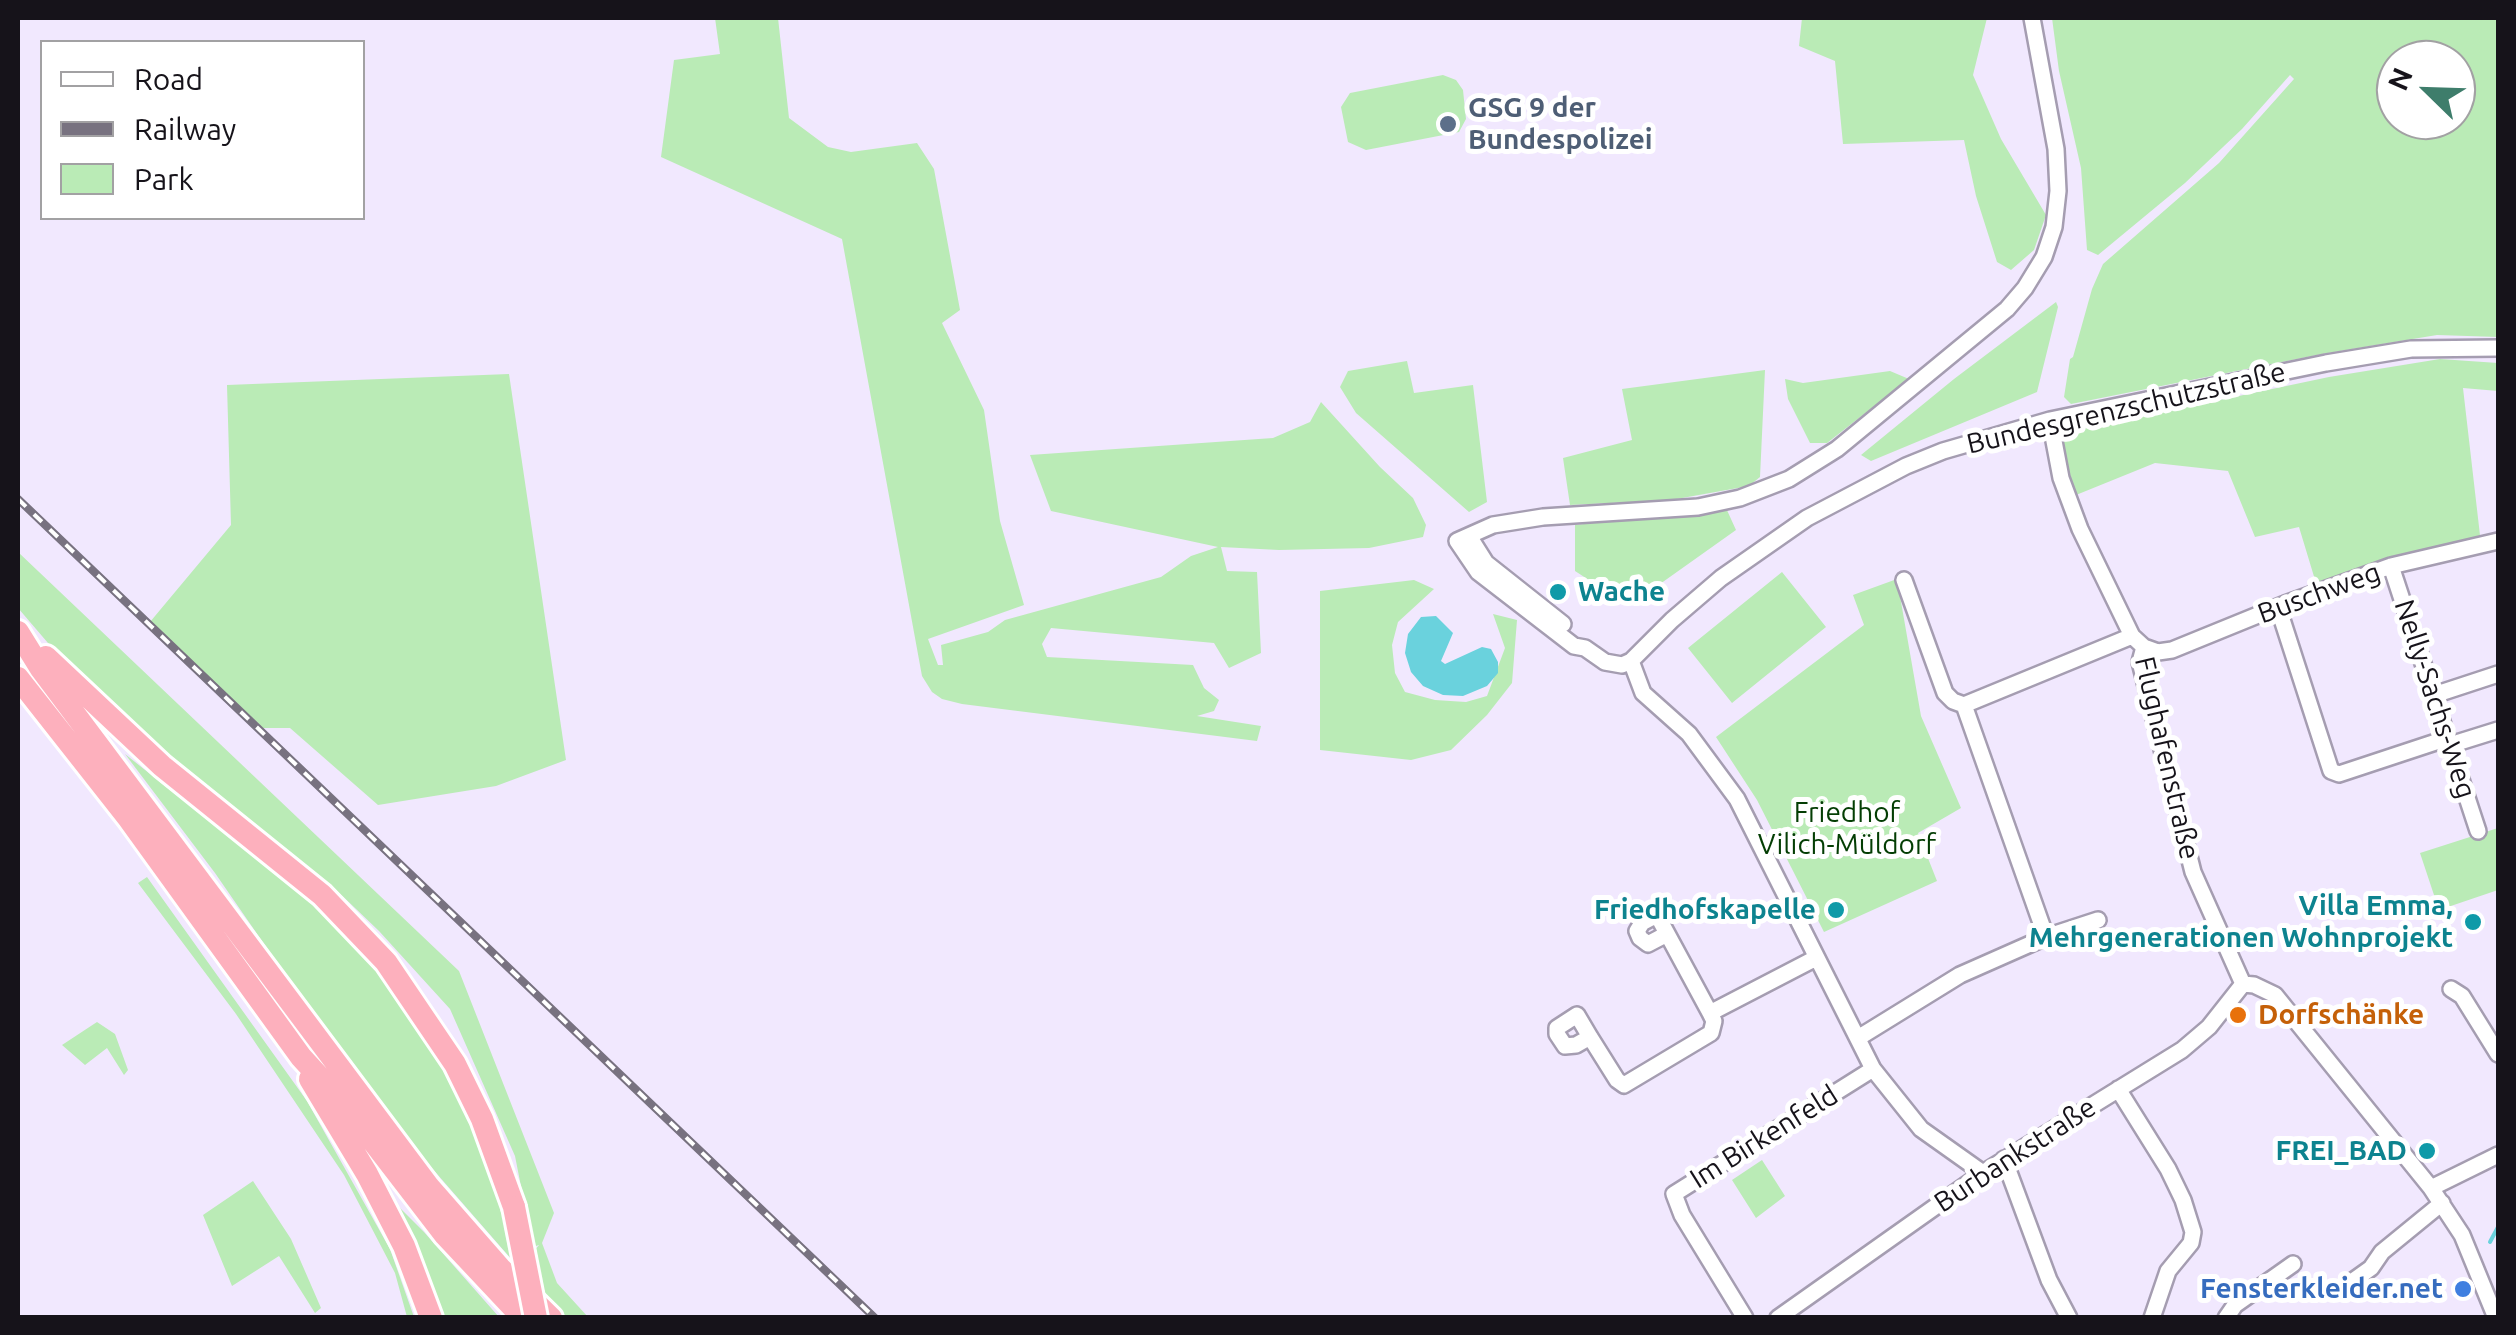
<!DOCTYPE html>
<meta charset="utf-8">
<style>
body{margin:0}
#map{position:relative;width:2516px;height:1335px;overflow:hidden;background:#f1e8fe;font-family:Ubuntu,sans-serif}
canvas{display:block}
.frame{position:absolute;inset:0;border:20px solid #16131a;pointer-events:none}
.legend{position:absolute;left:40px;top:40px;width:325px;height:180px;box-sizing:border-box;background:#fff;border:2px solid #a2a1a3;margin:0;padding:12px 18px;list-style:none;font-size:30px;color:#16131a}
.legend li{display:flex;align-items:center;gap:20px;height:50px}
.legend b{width:50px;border:2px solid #a2a1a3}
.north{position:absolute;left:2376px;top:40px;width:100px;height:100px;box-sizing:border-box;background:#fff;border:2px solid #a2a1a3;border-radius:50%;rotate:293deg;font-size:28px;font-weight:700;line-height:40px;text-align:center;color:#16131a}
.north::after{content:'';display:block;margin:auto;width:35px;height:45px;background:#3e7d6b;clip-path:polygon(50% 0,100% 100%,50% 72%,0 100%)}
</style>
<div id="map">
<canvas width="2516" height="1335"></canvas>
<div class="frame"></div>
<ul class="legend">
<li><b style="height:12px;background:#fff"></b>Road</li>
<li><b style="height:12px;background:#787280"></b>Railway</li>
<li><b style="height:28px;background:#baebb6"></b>Park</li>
</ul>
<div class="north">N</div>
</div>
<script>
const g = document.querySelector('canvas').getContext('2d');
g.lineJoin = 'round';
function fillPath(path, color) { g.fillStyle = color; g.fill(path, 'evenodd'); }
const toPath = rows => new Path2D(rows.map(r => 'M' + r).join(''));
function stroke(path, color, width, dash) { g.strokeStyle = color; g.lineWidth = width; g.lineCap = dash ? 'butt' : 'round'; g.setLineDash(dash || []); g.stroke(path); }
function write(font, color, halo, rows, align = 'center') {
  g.font = font + ' Ubuntu,sans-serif'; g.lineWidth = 10; g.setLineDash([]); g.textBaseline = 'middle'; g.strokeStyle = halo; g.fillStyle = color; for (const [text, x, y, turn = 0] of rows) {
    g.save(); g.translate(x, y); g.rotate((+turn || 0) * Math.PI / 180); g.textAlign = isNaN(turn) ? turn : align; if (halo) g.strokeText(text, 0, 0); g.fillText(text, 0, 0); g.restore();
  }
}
const green = toPath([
 [715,18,778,18,789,118,828,147,851,152,917,143,934,169,960,310,942,323,984,410,1000,521,1024,605,928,639,938,665,943,665,941,645,988,632,1005,620,1161,577,1191,556,1218,547,1051,511,1030,455,1273,438,1310,422,1321,402,1380,467,1413,498,1426,525,1423,537,1369,548,1279,550,1221,547,1227,571,1257,572,1261,653,1229,668,1214,643,1051,628,1042,644,1047,657,1193,665,1204,688,1219,700,1214,711,1197,716,1261,726,1257,741,962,704,942,699,932,692,922,676,842,239,661,157,674,60,720,54],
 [1802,18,1987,18,1973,75,2001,139,2046,215,2034,250,2011,270,1997,262,1976,196,1964,140,1843,144,1835,61,1799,46],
 [2052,18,2498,18,2498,337,2437,335,2322,354,2071,404,2064,397,2070,359,2073,357,2092,289,2103,264,2219,163,2294,79,2290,75,2242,129,2185,183,2098,255,2087,250,2081,168,2059,71],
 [2396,60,2456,60,2456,120,2396,120],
 [1443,75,1456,80,1463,90,1466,119,1459,132,1366,150,1348,142,1341,107,1350,93],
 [2056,302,2058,307,2037,392,1871,461,1861,455,1954,379],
 [2440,359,2498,363,2498,391,2463,388,2481,544,2319,593,2299,527,2255,537,2228,471,2155,463,2076,495,2057,441,2063,433,2329,377],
 [1407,361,1414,393,1473,385,1487,502,1469,512,1356,413,1340,387,1348,371],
 [1765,370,1760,477,1749,486,1671,500,1570,505,1563,458,1632,440,1622,389],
 [1890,371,1909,379,1827,443,1810,443,1788,399,1785,379,1803,383],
 [509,374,566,760,496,786,378,805,290,728,263,728,150,622,231,525,227,385],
 [1726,508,1736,530,1629,606,1575,571,1575,525],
 [18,552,459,971,554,1213,542,1243,557,1283,588,1317,564,1317,547,1300,533,1252,539,1245,533,1247,515,1156,450,1009,379,931,332,886,158,749,54,650,18,608],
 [1782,572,1826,627,1732,703,1688,648],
 [1897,579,1921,716,1961,808,1918,833,1937,881,1824,932,1757,800,1716,737,1864,625,1853,595],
 [1414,580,1434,589,1398,622,1392,645,1395,673,1405,692,1435,700,1466,702,1487,696,1505,648,1493,614,1517,620,1512,683,1487,715,1451,750,1411,760,1320,750,1320,591],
 [125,754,326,914,362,949,429,1035,490,1164,519,1268,369,1096,215,873],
 [2498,828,2498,890,2439,910,2420,853],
 [147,877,307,1101,390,1249,414,1317,407,1317,395,1273,344,1175,236,1014,138,883],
 [97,1022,115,1034,128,1070,124,1075,107,1048,85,1065,62,1045],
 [1762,1160,1785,1196,1756,1218,1732,1180],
 [253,1181,291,1239,321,1308,315,1313,279,1256,232,1286,203,1215],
 [393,1201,424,1232,499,1317,443,1317,419,1250]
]);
const water = toPath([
 [1436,616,1453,633,1441,661,1445,664,1482,647,1491,649,1498,662,1498,673,1487,686,1463,696,1443,695,1423,686,1411,672,1405,653,1408,634,1421,617]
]);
const stream = toPath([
 [2490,1242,2498,1227]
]);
const minor = toPath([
 [2032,18,2056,149,2058,191,2054,227,2044,257,2025,288,2007,309,1837,449,1789,479,1740,498,1698,507,1543,517,1493,525,1457,541,1478,572,1574,646,1585,648,1605,662,1622,665,1631,661,1672,620,1721,578,1807,518,1906,466,1943,451,2050,420,2326,363,2411,349,2498,348],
 [2050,420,2061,478,2080,529,2132,636,2144,647,2140,662,2193,872,2243,984],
 [1469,536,1486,563,1563,624],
 [2391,566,2478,831],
 [1904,580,1945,693,1953,701,1964,705],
 [2278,607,2331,771,2339,774,2448,738],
 [2144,647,2158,652,2172,650,2285,604,2391,566,2498,541],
 [1631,661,1643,693,1689,734,1737,799,1873,1069,1921,1129,1983,1173],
 [2434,695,2498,674],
 [2450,745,2498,730],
 [1667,934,1648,944,1640,938,1637,931,1642,923,1657,915,1710,1013],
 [2046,937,2098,920],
 [2243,984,2254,985,2275,995,2431,1188,2462,1235,2496,1318],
 [2451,989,2462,996,2498,1054],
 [1590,1037,1576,1045,1565,1046,1557,1034,1557,1028,1577,1015,1590,1037,1617,1080,1624,1085,1711,1033,1714,1021,1710,1013,1816,958],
 [1858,1038,1960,975,2046,937,1964,705,2132,636],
 [2118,1089,2168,1169,2183,1200,2193,1232,2191,1243,2168,1271,2152,1318],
 [2004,1159,2049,1280,2069,1318],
 [2431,1188,2498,1155],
 [2343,1288,2371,1268,2382,1252,2442,1203],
 [1745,1318,1682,1215,1674,1194,1873,1069],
 [1778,1318,1983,1173,2182,1050,2209,1027,2243,984],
 [2226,1318,2235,1305,2293,1264]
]);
const highway = toPath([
 [18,632,41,669,429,1187,500,1268,551,1318],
 [46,657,162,766,322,895,386,962,455,1064,482,1119,514,1207],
 [18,678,129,819,301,1057,345,1105,445,1235,523,1318],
 [310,1079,367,1174,404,1246,431,1318]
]);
const rail = toPath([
 [18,499,875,1318]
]);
const highwayBridge = toPath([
 [514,1207,536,1318]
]);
const markers = [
 [1448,124,10,"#5c6f8a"],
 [1558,592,10,"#0f9aa8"],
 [1836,910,10,"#0f9aa8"],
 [2473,922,10,"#0f9aa8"],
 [2238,1015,10,"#e8710a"],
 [2427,1151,10,"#0f9aa8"],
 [2463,1289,10,"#3f7fe0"]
];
const serviceNames = [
 ["GSG 9 der",1468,108],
 ["Bundespolizei",1468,140]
];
const streetNames = [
 ["Bundesgrenzschutzstraße",2126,408,-13],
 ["Buschweg",2319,593,-20],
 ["Nelly-Sachs-Weg",2435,699,72],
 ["Flughafenstraße",2167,758,77],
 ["Im Birkenfeld",1764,1137,-32],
 ["Burbankstraße",2015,1155,-33]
];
const cultureNames = [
 ["Wache",1578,592,"left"],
 ["Villa Emma,",2453,906],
 ["Mehrgenerationen Wohnprojekt",2453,938],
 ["Friedhofskapelle",1816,910],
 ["FREI_BAD",2407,1151]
];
const parkNames = [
 ["Friedhof",1847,813],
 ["Vilich-Müldorf",1847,845]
];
const foodNames = [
 ["Dorfschänke",2258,1015]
];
const shopNames = [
 ["Fensterkleider.net",2443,1289]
];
fillPath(green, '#baebb6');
fillPath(water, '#6ad2dd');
stroke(stream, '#6ad2dd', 4);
stroke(minor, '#a59db1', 20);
stroke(highway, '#fff', 28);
stroke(minor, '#fff', 15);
stroke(highway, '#fdb0bd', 22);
stroke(rail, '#787280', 8);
stroke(rail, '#fff', 4, [11]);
stroke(highwayBridge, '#fff', 28, []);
stroke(highwayBridge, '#fdb0bd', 22);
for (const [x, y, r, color] of markers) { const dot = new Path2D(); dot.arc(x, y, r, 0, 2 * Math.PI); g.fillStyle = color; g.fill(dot); stroke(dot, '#fff', 4); }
write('bold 28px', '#4e5e75', '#fff', serviceNames, 'left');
write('28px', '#16131a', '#fff', streetNames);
write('bold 28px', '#0d838f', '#fff', cultureNames, 'right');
write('28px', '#043e04', '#fff', parkNames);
write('bold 28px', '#c56008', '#fff', foodNames, 'left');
write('bold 28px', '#366cbe', '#fff', shopNames, 'right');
</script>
